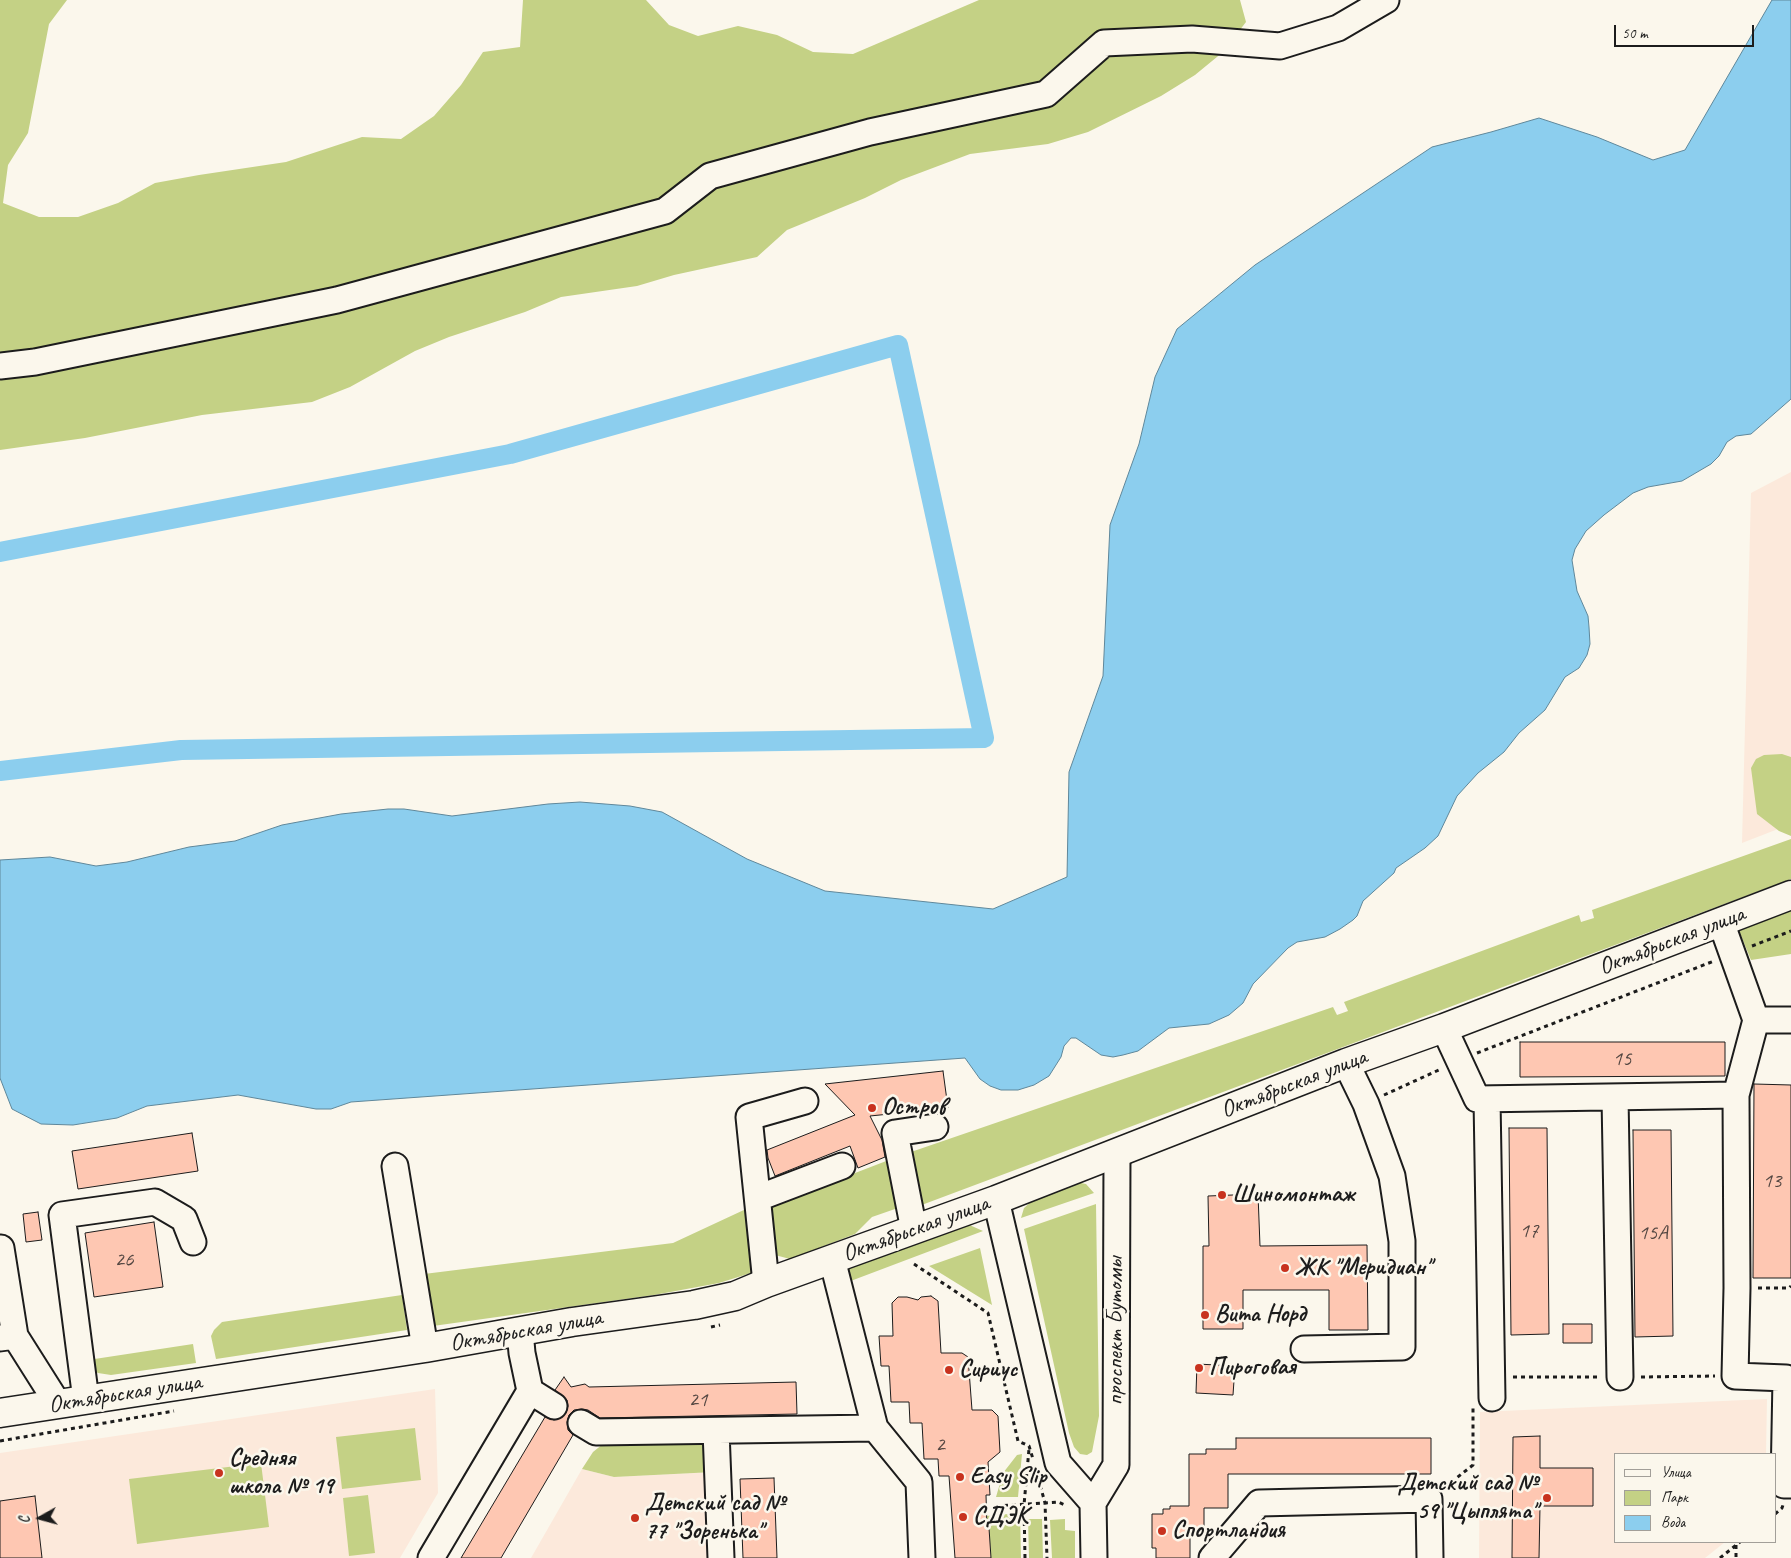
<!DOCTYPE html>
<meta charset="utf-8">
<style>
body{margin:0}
#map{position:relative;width:1791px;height:1558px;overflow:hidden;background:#fbf7ec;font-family:Caveat,sans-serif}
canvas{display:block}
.legend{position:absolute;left:1614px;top:1453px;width:162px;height:90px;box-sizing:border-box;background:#fbf7ec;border:1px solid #a29f99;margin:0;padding:6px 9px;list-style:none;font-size:15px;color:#1c1c1c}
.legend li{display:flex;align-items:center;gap:10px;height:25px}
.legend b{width:25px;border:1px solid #a29f99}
.north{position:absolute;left:15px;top:1493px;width:50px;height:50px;-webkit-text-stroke:4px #fbf7ec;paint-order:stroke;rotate:263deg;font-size:14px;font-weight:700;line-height:20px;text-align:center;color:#1c1c1c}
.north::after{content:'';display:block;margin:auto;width:18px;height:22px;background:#1c1c1c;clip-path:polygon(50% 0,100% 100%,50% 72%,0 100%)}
.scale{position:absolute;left:1614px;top:25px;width:140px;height:22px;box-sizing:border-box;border:2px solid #1c1c1c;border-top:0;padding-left:6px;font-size:15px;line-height:18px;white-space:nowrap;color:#1c1c1c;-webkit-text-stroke:4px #fbf7ec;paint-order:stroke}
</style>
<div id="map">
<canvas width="1791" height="1558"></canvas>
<ul class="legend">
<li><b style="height:6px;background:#fbf7ec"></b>Улица</li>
<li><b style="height:14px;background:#c4d185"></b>Парк</li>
<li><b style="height:14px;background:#8cceee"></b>Вода</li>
</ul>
<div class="north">С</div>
<div class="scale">50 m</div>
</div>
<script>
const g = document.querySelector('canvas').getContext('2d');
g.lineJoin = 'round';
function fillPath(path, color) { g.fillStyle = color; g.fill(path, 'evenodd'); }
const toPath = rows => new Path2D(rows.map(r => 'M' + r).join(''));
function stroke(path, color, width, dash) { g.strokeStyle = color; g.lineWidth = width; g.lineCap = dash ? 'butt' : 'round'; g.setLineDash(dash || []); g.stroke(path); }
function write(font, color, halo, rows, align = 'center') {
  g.font = font + ' Caveat,sans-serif'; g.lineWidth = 5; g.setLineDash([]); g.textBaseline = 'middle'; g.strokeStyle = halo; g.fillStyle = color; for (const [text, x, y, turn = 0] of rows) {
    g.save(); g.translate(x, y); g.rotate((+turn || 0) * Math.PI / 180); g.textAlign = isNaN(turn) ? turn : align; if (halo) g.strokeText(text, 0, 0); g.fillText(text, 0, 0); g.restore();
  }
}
const built = toPath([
 [1791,472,1791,824,1742,843,1751,493],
 [435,1389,438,1493,400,1558,0,1558,0,1453],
 [1767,1399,1766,1454,1615,1454,1615,1542,1725,1542,1705,1558,1479,1558,1480,1412],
 [582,1469,614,1477,714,1472,716,1558,531,1558]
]);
const green = toPath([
 [0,0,67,0,49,24,28,133,8,165,3,203,39,217,78,217,118,203,155,183,199,175,286,162,362,137,401,139,434,116,461,85,483,52,520,47,523,0,646,0,669,25,698,36,738,26,777,35,813,52,853,54,979,0,1240,0,1246,22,1223,52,1195,75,1161,96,1088,132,1048,144,970,154,901,180,865,198,787,230,757,257,674,275,637,286,561,297,525,312,449,337,415,351,350,387,312,402,202,415,85,438,0,450],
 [1782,754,1791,757,1791,836,1779,831,1757,814,1751,768,1756,759,1764,755],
 [1791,839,1791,879,919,1206,911,1152,1333,1007,1337,1015,1348,1011,1344,1002,1579,915,1581,922,1594,918,1592,910],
 [1791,905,1791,954,1751,960,1737,926],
 [894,1158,901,1194,895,1209,872,1217,855,1234,790,1259,775,1255,767,1207],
 [1076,1182,1086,1184,1094,1193,1021,1218,1024,1208,1034,1199],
 [1096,1204,1099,1416,1092,1452,1087,1455,1080,1454,1074,1447,1069,1433,1024,1229],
 [746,1209,755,1262,751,1273,719,1283,654,1295,433,1326,424,1274,673,1243],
 [965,1223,983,1231,848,1282,845,1268],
 [980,1248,992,1305,929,1266],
 [402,1295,407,1330,216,1359,211,1336,214,1330,222,1322],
 [193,1344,196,1363,111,1375,98,1373,93,1370,88,1360],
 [415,1428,421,1480,342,1489,336,1437],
 [700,1441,708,1446,714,1472,614,1477,582,1469,593,1452,603,1444],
 [1022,1454,1018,1497,996,1497,1003,1473,1017,1455],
 [261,1463,269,1527,137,1544,129,1479],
 [368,1495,375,1553,349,1556,343,1498],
 [1020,1513,1021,1558,991,1558,989,1529,987,1529,986,1516],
 [1028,1519,1042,1519,1043,1558,1029,1558],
 [1065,1519,1065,1530,1075,1531,1075,1558,1052,1558,1050,1520]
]);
const water = toPath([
 [1772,0,1791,0,1791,399,1751,434,1736,436,1727,442,1719,456,1711,464,1682,481,1648,487,1633,493,1604,515,1586,531,1575,549,1572,560,1577,591,1588,616,1589,627,1590,644,1587,655,1579,668,1565,677,1545,710,1519,733,1504,752,1478,773,1457,796,1438,836,1425,848,1396,868,1394,873,1363,901,1357,916,1353,920,1340,929,1325,937,1297,942,1288,948,1253,984,1243,1003,1229,1015,1209,1024,1169,1028,1138,1051,1123,1055,1113,1057,1101,1055,1076,1038,1071,1038,1064,1046,1061,1057,1049,1076,1034,1085,1018,1090,1001,1090,990,1086,980,1079,965,1058,351,1102,331,1109,316,1109,238,1095,147,1106,117,1118,73,1125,41,1124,12,1109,0,1078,0,860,50,857,96,866,127,862,189,847,235,841,282,825,341,814,388,809,404,809,452,816,548,804,580,802,630,806,662,812,747,859,825,891,993,909,1067,877,1069,772,1103,676,1110,525,1139,444,1155,377,1177,329,1255,265,1432,147,1491,132,1539,118,1597,137,1653,160,1685,150,1772,0]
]);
const canal = toPath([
 [0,552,510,454,898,345,984,738,181,750,0,771]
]);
const building = toPath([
 [1520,1042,1725,1042,1725,1076,1520,1077,1520,1042],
 [943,1071,948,1108,870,1116,882,1140,885,1157,858,1168,850,1146,775,1176,768,1158,767,1150,855,1115,825,1084,943,1071],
 [1754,1084,1791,1085,1791,1278,1753,1278,1754,1084],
 [1509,1128,1547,1128,1549,1334,1511,1335,1509,1128],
 [1633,1130,1671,1130,1673,1336,1635,1337,1633,1130],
 [192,1133,198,1171,78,1189,72,1151,192,1133],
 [1258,1194,1260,1246,1367,1245,1368,1330,1329,1330,1329,1290,1243,1290,1243,1329,1203,1329,1203,1246,1209,1246,1208,1196,1258,1194],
 [38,1212,42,1240,26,1242,23,1214,38,1212],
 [154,1222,163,1287,94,1297,85,1233,154,1222],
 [931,1296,938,1301,941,1353,962,1353,968,1357,972,1410,992,1410,998,1416,1000,1452,988,1462,990,1495,986,1495,987,1529,989,1528,991,1558,955,1558,949,1476,939,1476,938,1459,924,1459,922,1423,910,1423,909,1402,891,1402,889,1366,881,1366,879,1336,893,1336,892,1303,898,1297,907,1297,918,1300,921,1297,931,1296],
 [1563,1324,1592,1324,1592,1343,1563,1343,1563,1324],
 [1197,1364,1235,1366,1233,1395,1196,1393,1197,1364],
 [564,1377,571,1387,585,1384,589,1387,796,1382,797,1414,600,1418,588,1410,582,1409,574,1410,569,1415,567,1422,568,1430,573,1435,501,1558,461,1558,545,1417,554,1420,561,1418,566,1413,568,1406,567,1400,555,1390,564,1377],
 [1540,1436,1540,1468,1593,1468,1593,1506,1540,1506,1539,1558,1512,1558,1513,1437,1540,1436],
 [1236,1438,1431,1438,1431,1474,1228,1474,1228,1508,1204,1508,1204,1529,1190,1529,1190,1558,1156,1558,1156,1548,1152,1548,1152,1514,1163,1514,1163,1509,1170,1509,1170,1506,1189,1506,1189,1454,1206,1454,1206,1449,1236,1449,1236,1438],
 [774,1478,777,1558,743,1558,740,1479,774,1478],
 [35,1496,42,1558,0,1558,0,1501,35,1496]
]);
const path = toPath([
 [1752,946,1791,931],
 [1477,1053,1714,961],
 [1384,1095,1441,1069],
 [914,1264,988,1313,1018,1441,1029,1446,1033,1459],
 [1758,1288,1789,1288,1791,1286],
 [711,1327,720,1325],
 [1513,1377,1600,1377],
 [1641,1377,1715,1376],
 [0,1441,174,1411],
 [1036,1470,1045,1503,1047,1558],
 [1445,1487,1473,1465,1473,1407],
 [996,1506,1058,1502,1065,1505],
 [1775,1514,1782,1508,1783,1505],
 [1736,1545,1736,1558],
 [1025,1558,1024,1505,1029,1449],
 [1720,1558,1740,1542]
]);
const minor = toPath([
 [0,366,35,362,337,300,665,211,710,176,870,132,1046,94,1104,43,1192,39,1280,46,1338,28,1386,0],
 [1721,922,1756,1020,1736,1095,1737,1288,1735,1376,1786,1378,1784,1485,1791,1485],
 [1756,1020,1791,1020],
 [1444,1028,1477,1099,1736,1095],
 [1615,1097,1620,1377],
 [1487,1099,1492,1398],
 [395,1166,425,1348],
 [758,1198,842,1166],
 [996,1200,1058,1463,1093,1503],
 [914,1230,895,1133,935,1127],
 [1,1248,15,1336],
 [832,1259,875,1428,919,1482,922,1558],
 [766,1283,749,1117,805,1101],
 [0,1338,15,1336,58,1404],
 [1304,1349,1402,1347,1402,1241,1392,1176,1366,1104,1346,1063],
 [530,1391,554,1406],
 [86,1400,62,1215,155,1202,184,1219,193,1242],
 [581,1423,596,1432,875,1428],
 [716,1431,721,1558],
 [431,1558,530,1391,522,1353,520,1331],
 [1094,1558,1093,1503,1116,1465,1117,1154],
 [1212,1558,1259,1503,1429,1499,1430,1558]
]);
const major = toPath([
 [0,1413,425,1348,572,1322,694,1305,735,1296,766,1283,996,1200,1346,1063,1444,1028,1791,895]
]);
const markers = [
 [872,1108,5,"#c8321e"],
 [1222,1195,5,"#c8321e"],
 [1285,1268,5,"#c8321e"],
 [1205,1315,5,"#c8321e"],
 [1199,1368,5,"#c8321e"],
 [949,1370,5,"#c8321e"],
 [219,1473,5,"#c8321e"],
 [960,1477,5,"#c8321e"],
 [1547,1498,5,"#c8321e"],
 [963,1517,5,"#c8321e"],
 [635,1518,5,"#c8321e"],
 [1162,1531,5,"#c8321e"]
];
const numberNames = [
 ["15",1622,1059],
 ["13",1772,1181],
 ["17",1529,1231],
 ["15А",1653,1233],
 ["26",124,1260],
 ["21",698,1400],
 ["2",940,1445]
];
const streetNames = [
 ["Октябрьская улица",1672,941,-21],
 ["Октябрьская улица",1294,1084,-21],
 ["Октябрьская улица",916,1229,-20],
 ["Октябрьская улица",526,1331,-10],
 ["проспект Бутомы",1116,1331,-90],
 ["Октябрьская улица",125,1394,-9]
];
const poiNames = [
 ["Остров",882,1108],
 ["Шиномонтаж",1232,1195],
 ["ЖК \"Меридиан\"",1295,1268],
 ["Вита Норд",1215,1315],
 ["Пироговая",1209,1368],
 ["Сириус",959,1370],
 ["Средняя",229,1459],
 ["школа № 19",229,1487],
 ["Easy Slip",970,1477],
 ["Детский сад №",1537,1484,"right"],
 ["59 \"Цыплята\"",1537,1512,"right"],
 ["Детский сад №",645,1504],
 ["77 \"Зоренька\"",645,1532],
 ["СДЭК",973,1517],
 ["Спортландия",1172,1531]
];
fillPath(built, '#fce9db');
fillPath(green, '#c4d185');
fillPath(water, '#8cceee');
stroke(water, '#5f879a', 1);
stroke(canal, '#8cceee', 20);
fillPath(building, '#fec7b2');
stroke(building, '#1c1c1c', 1);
stroke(minor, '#1c1c1c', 29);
stroke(major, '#1c1c1c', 31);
stroke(path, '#1c1c1c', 3, [4, 4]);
stroke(minor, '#fbf7ec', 25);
stroke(major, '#fbf7ec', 28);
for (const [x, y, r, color] of markers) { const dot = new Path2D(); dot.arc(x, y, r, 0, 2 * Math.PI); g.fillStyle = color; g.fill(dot); stroke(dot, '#fbf7ec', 2); }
write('21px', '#544742', null, numberNames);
write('24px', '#1c1c1c', '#fbf7ec', streetNames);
write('bold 24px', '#1c1c1c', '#fbf7ec', poiNames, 'left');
</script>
